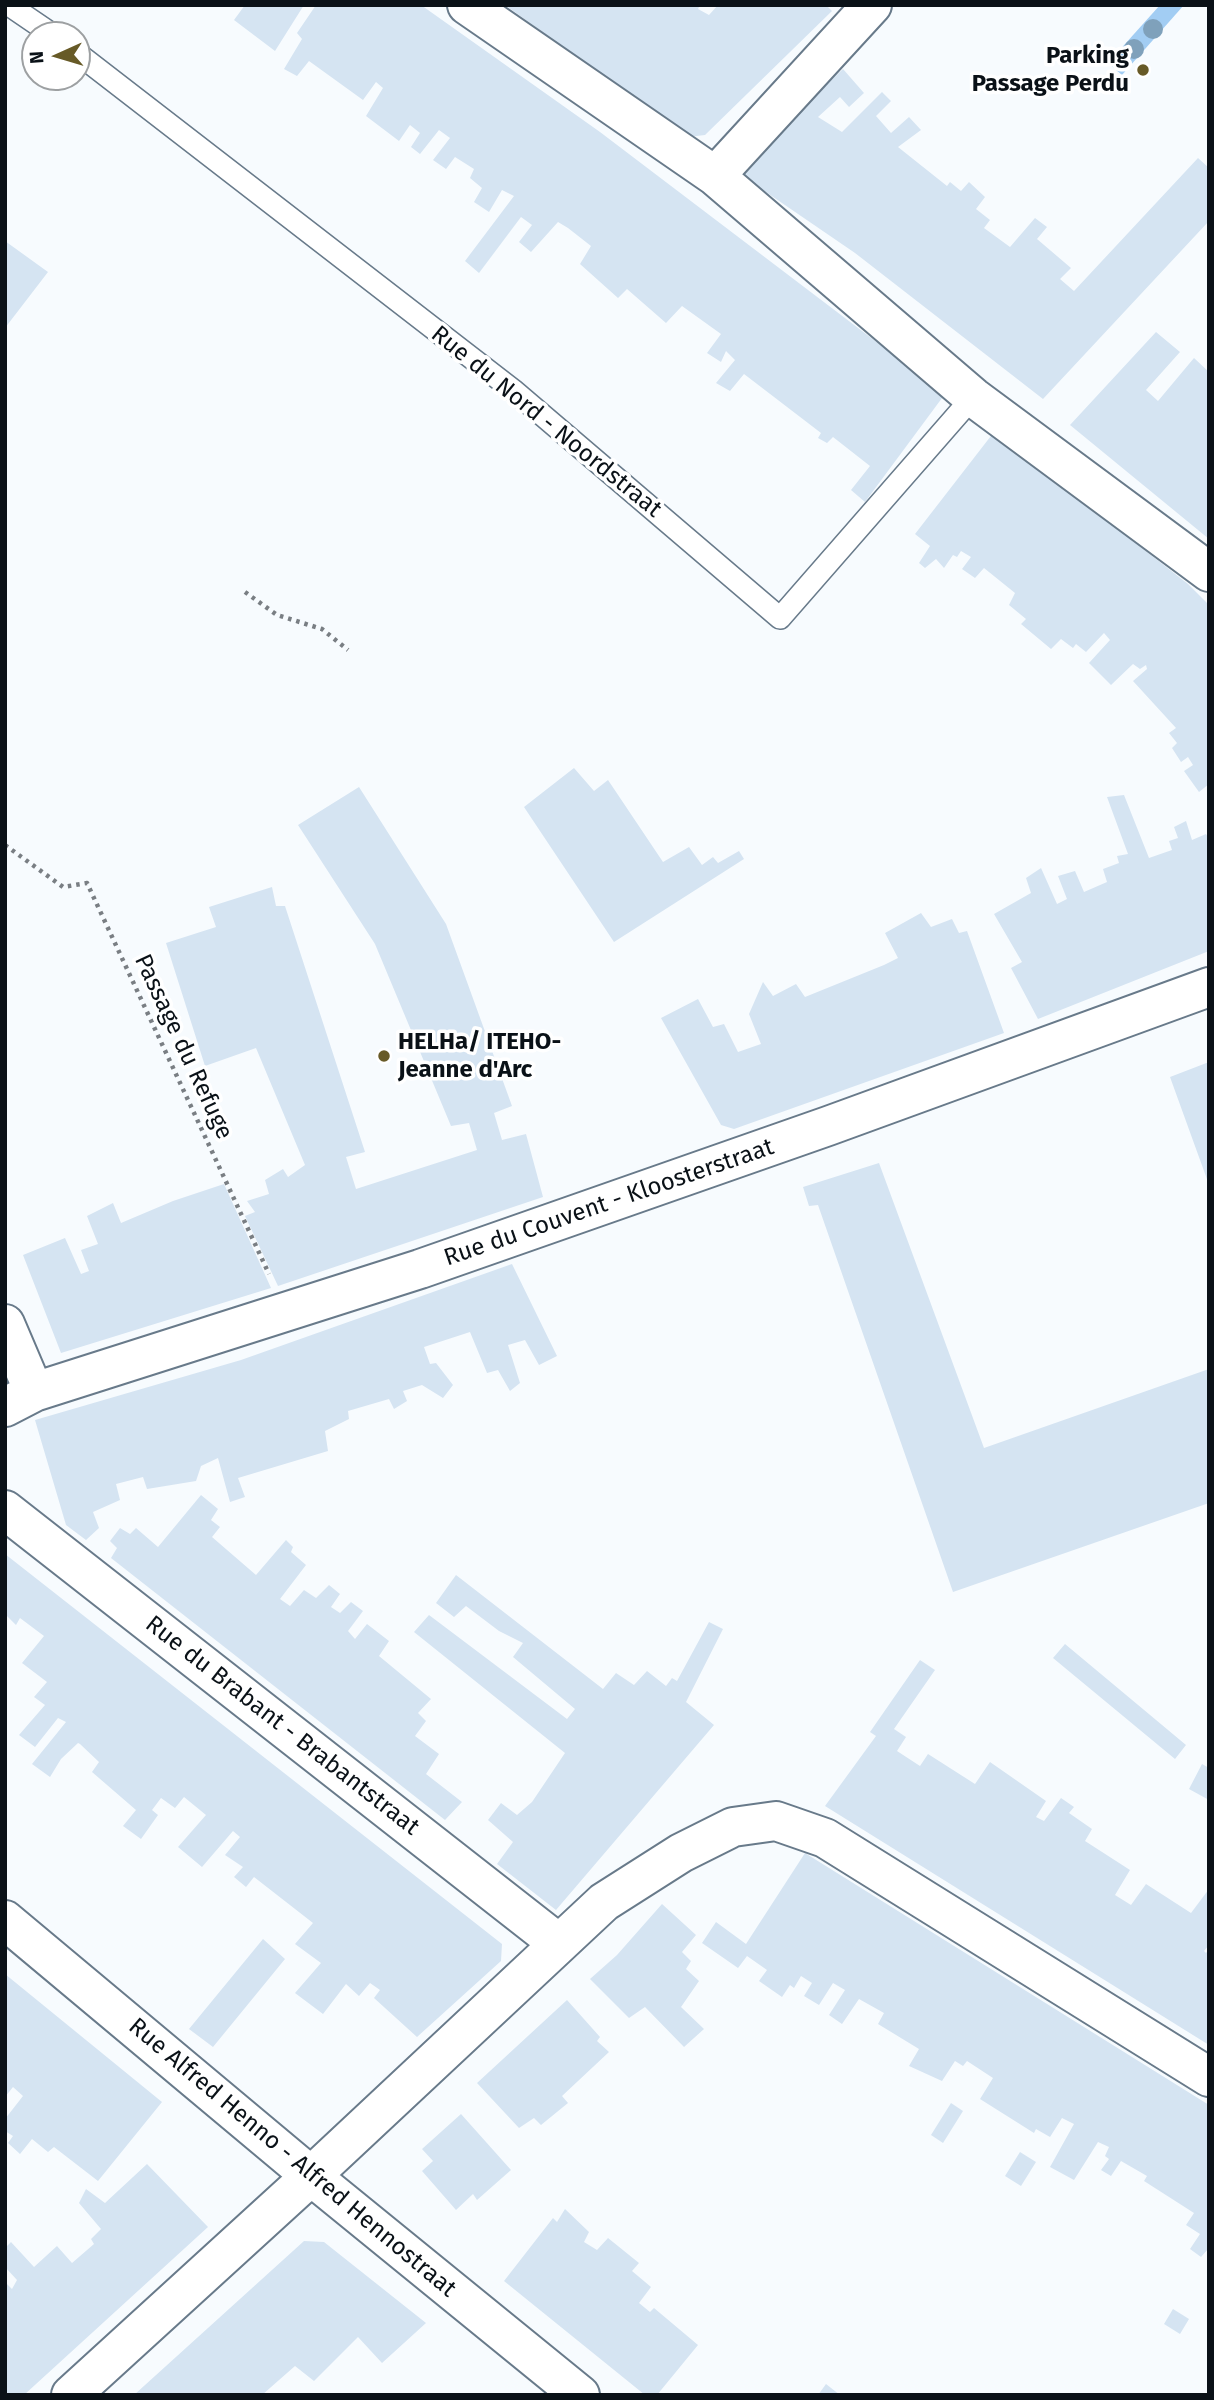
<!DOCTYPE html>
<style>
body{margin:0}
#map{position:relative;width:1214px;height:2400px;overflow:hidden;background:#f7fbfe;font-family:"Fira Sans",sans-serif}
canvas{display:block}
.frame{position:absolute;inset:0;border:7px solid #0a1117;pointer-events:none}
.north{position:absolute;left:21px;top:21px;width:70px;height:70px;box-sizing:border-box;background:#fff;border:2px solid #9da0a2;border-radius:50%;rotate:266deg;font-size:19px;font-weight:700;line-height:28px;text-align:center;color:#0a1117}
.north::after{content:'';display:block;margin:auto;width:24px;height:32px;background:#675a27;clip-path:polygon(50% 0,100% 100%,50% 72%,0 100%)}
</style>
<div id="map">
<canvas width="1214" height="2400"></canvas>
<div class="frame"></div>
<div class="north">N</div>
</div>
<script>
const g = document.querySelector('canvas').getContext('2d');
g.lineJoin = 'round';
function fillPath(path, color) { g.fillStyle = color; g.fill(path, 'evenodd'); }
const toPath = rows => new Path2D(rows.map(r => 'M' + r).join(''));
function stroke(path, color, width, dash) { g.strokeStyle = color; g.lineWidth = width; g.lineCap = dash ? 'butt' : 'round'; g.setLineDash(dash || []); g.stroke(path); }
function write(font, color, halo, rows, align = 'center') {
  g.font = font + ' "Fira Sans",sans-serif'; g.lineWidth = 7; g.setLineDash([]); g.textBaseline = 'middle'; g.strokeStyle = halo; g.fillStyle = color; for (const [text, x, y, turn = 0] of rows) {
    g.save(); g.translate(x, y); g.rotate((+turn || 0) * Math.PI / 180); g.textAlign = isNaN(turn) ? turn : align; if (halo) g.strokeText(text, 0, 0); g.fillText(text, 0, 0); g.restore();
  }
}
const green = toPath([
 [1160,5,1184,5,1122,75,1108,63]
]);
const building = toPath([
 [245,5,304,5,275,51,234,20],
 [316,5,421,5,600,132,945,394,865,502,851,490,870,466,833,437,827,443,818,438,821,433,744,374,730,391,716,383,735,360,726,351,721,362,707,353,721,334,682,306,666,323,627,289,618,298,580,264,591,246,568,228,558,222,531,252,519,242,532,225,521,217,479,273,465,261,514,196,502,190,489,212,474,202,482,188,470,178,474,169,455,157,446,169,433,160,450,138,439,130,420,154,411,147,420,133,410,125,399,141,366,116,383,88,376,82,363,100,309,61,297,76,284,69,302,39,297,33],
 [505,5,700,5,698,9,709,15,718,5,826,5,832,11,705,135,688,137],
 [843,69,864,93,849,107,840,97,818,117,842,132,882,92,891,101,876,116,891,133,909,117,921,130,898,147,947,186,950,182,961,191,969,182,985,197,976,209,990,220,984,228,1010,247,1035,218,1047,227,1037,239,1071,268,1060,279,1074,291,1198,158,1209,168,1209,221,1043,399,855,253,744,177,742,165],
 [5,241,48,272,5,328],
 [1156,332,1180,352,1146,390,1158,401,1194,358,1209,372,1209,539,1070,425],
 [994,432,1188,584,1209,605,1209,784,1199,792,1184,771,1193,765,1188,757,1181,762,1172,748,1177,743,1169,733,1176,728,1133,681,1147,669,1146,665,1140,669,1133,664,1111,685,1089,663,1110,640,1104,633,1086,652,1076,644,1073,648,1061,639,1051,649,1021,624,1026,619,1009,605,1015,593,984,568,975,578,962,569,971,557,961,551,957,557,953,555,944,568,936,559,925,568,919,563,930,546,915,534],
 [574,768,594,791,608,780,663,862,689,847,702,865,713,857,718,863,739,851,744,859,614,942,524,807],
 [359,787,446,924,512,1106,494,1113,502,1140,526,1134,543,1197,278,1286,245,1216,255,1212,247,1201,269,1194,265,1180,283,1169,288,1177,305,1165,256,1048,205,1066,166,943,216,927,209,907,272,887,276,906,285,906,365,1152,346,1157,356,1189,477,1150,469,1123,451,1126,375,944,298,825],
 [1124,795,1149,858,1172,850,1169,841,1178,838,1174,827,1186,821,1192,840,1206,834,1209,839,1209,951,1038,1019,1011,968,1022,962,994,914,1031,893,1026,878,1041,868,1057,904,1067,899,1058,876,1075,871,1084,892,1107,882,1103,869,1119,863,1117,856,1128,854,1107,797],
 [921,913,931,927,952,919,959,933,967,931,1004,1033,734,1129,721,1125,661,1018,698,999,713,1027,724,1024,738,1052,761,1044,749,1014,763,982,773,996,796,984,805,997,884,965,898,958,885,933],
 [1209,1062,1209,1182,1208,1182,1170,1077],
 [879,1163,984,1448,1209,1369,1209,1503,953,1592,818,1205,809,1206,803,1187],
 [224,1184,271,1288,61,1353,23,1255,65,1238,81,1274,89,1271,81,1250,98,1244,87,1216,113,1203,121,1223,173,1201],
 [512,1264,557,1356,539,1365,525,1340,508,1345,520,1383,510,1391,498,1370,487,1373,470,1332,424,1347,430,1364,436,1363,453,1385,443,1398,422,1385,403,1391,407,1401,394,1409,389,1399,348,1411,349,1419,325,1431,328,1451,238,1478,245,1497,230,1502,218,1458,201,1466,196,1481,147,1489,143,1477,116,1484,120,1500,93,1512,99,1528,86,1540,66,1525,35,1420,241,1360],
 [201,1495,218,1509,211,1520,220,1527,212,1537,256,1575,286,1540,293,1547,291,1552,306,1565,280,1599,290,1606,304,1590,316,1598,329,1585,340,1594,331,1607,340,1613,351,1602,363,1611,348,1631,355,1639,367,1624,389,1641,379,1656,431,1699,418,1713,426,1721,415,1736,439,1754,426,1774,462,1802,445,1820,111,1558,117,1548,110,1541,120,1528,130,1534,136,1528,158,1547],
 [5,1554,502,1944,501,1961,417,2037,374,1998,380,1990,370,1983,359,1996,346,1984,323,2014,295,1993,321,1963,295,1944,313,1923,254,1877,246,1887,234,1877,243,1867,225,1855,240,1837,233,1831,202,1867,178,1847,206,1815,184,1797,175,1808,161,1798,152,1810,158,1815,141,1839,123,1826,136,1810,92,1772,99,1762,80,1744,78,1743,61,1759,50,1777,32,1764,66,1722,58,1718,35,1747,19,1735,45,1705,34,1697,47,1682,22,1663,44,1636,20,1618,16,1625,5,1614],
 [456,1575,603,1689,616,1673,634,1685,647,1671,666,1686,672,1678,677,1681,709,1622,723,1629,686,1702,714,1725,556,1910,497,1864,513,1842,488,1820,501,1803,517,1815,532,1802,565,1753,414,1632,429,1615,567,1719,575,1709,513,1657,523,1643,499,1631,466,1606,454,1617,436,1603],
 [1065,1644,1186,1745,1175,1759,1053,1658],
 [920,1660,935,1670,894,1729,906,1737,897,1751,920,1766,928,1754,975,1784,990,1762,1046,1801,1036,1817,1044,1821,1061,1798,1074,1807,1069,1813,1092,1829,1085,1841,1130,1870,1115,1895,1131,1905,1146,1884,1191,1913,1209,1889,1209,1945,1204,1951,1206,1953,1209,1949,1209,2045,825,1806,876,1736,870,1732],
 [1202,1764,1209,1768,1209,1800,1189,1789],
 [805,1853,1209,2105,1209,2248,1201,2257,1190,2249,1200,2234,1186,2225,1194,2213,1144,2181,1147,2176,1121,2161,1111,2176,1101,2170,1109,2159,1105,2156,1109,2147,1098,2142,1074,2180,1050,2167,1074,2124,1062,2118,1050,2137,1036,2129,1034,2133,980,2099,993,2078,967,2061,963,2066,955,2061,942,2081,909,2066,919,2049,878,2024,884,2013,859,1999,842,2024,829,2015,845,1990,833,1983,819,2005,804,1996,812,1983,801,1976,794,1988,790,1985,782,1997,759,1981,767,1970,747,1956,738,1968,702,1943,716,1922,746,1944],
 [662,1904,696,1935,682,1952,691,1961,686,1969,699,1981,681,2007,704,2029,684,2047,645,2007,629,2018,590,1979,617,1955],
 [263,1939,285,1959,213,2047,189,2029],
 [5,1974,162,2102,98,2181,54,2147,48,2152,32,2139,20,2154,8,2143,13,2136,5,2131,5,2119,23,2096,13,2087,5,2097],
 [567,2000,600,2037,597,2041,609,2052,562,2096,568,2103,541,2125,534,2118,519,2128,477,2083],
 [951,2103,963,2111,943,2143,931,2135],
 [461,2114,511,2170,477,2200,473,2194,456,2210,422,2171,433,2161,422,2149],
 [1020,2152,1036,2162,1021,2186,1005,2176],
 [147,2164,208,2227,24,2395,5,2395,5,2282,12,2289,17,2280,5,2267,5,2248,11,2242,34,2267,57,2246,72,2263,94,2244,91,2239,101,2229,79,2203,86,2189,105,2203],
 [565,2209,589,2232,584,2242,597,2250,608,2238,639,2263,632,2271,651,2287,639,2303,650,2312,654,2308,698,2345,657,2395,645,2395,504,2281,553,2218,557,2222],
 [304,2241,324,2242,426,2323,382,2363,358,2337,314,2381,295,2366,262,2395,134,2395],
 [1173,2309,1189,2319,1180,2334,1164,2324],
 [826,2384,840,2395,818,2395]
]);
const path = toPath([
 [245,592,277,615,322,629,348,650],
 [5,845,63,887,87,883,269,1274]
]);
const service = toPath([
 [9,5,53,35],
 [77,53,513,390,780,618,973,397]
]);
const minor = toPath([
 [467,5,715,176,973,397,1209,572],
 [715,176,872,5],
 [5,1324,34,1392],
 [5,1407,34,1392,420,1269,828,1126,1209,987],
 [5,1510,558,1943],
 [5,1920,311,2176,580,2395],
 [71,2395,311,2176,604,1902,681,1853,733,1827,776,1821,825,1838,1209,2077]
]);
const trees = [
 [1153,29],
 [1134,49]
];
const markers = [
 [1143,70,7,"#675a27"],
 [384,1056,7,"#675a27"]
];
const poiNames = [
 ["Parking",1129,56],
 ["Passage Perdu",1129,84],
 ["HELHa/ ITEHO-",398,1042,"left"],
 ["Jeanne d'Arc",398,1070,"left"]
];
const streetNames = [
 ["Rue du Nord - Noordstraat",546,422,39],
 ["Passage du Refuge",183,1047,65],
 ["Rue du Couvent - Kloosterstraat",609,1203,-19],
 ["Rue du Brabant - Brabantstraat",282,1726,38],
 ["Rue Alfred Henno - Alfred Hennostraat",292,2158,40]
];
fillPath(green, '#a2cdf3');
fillPath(building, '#d5e4f2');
stroke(service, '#687a8a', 24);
stroke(minor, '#687a8a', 42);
stroke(path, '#797e83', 4.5, [3.5, 5]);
stroke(service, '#fff', 21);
stroke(minor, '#fff', 38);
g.fillStyle = '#7fa1bb';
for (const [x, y] of trees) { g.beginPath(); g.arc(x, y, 10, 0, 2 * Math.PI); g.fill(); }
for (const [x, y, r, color] of markers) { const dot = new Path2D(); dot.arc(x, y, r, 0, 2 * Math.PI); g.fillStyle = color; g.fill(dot); stroke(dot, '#fff', 2.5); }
write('bold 24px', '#0a1117', '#fff', poiNames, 'right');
write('24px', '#0a1117', '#fff', streetNames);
</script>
